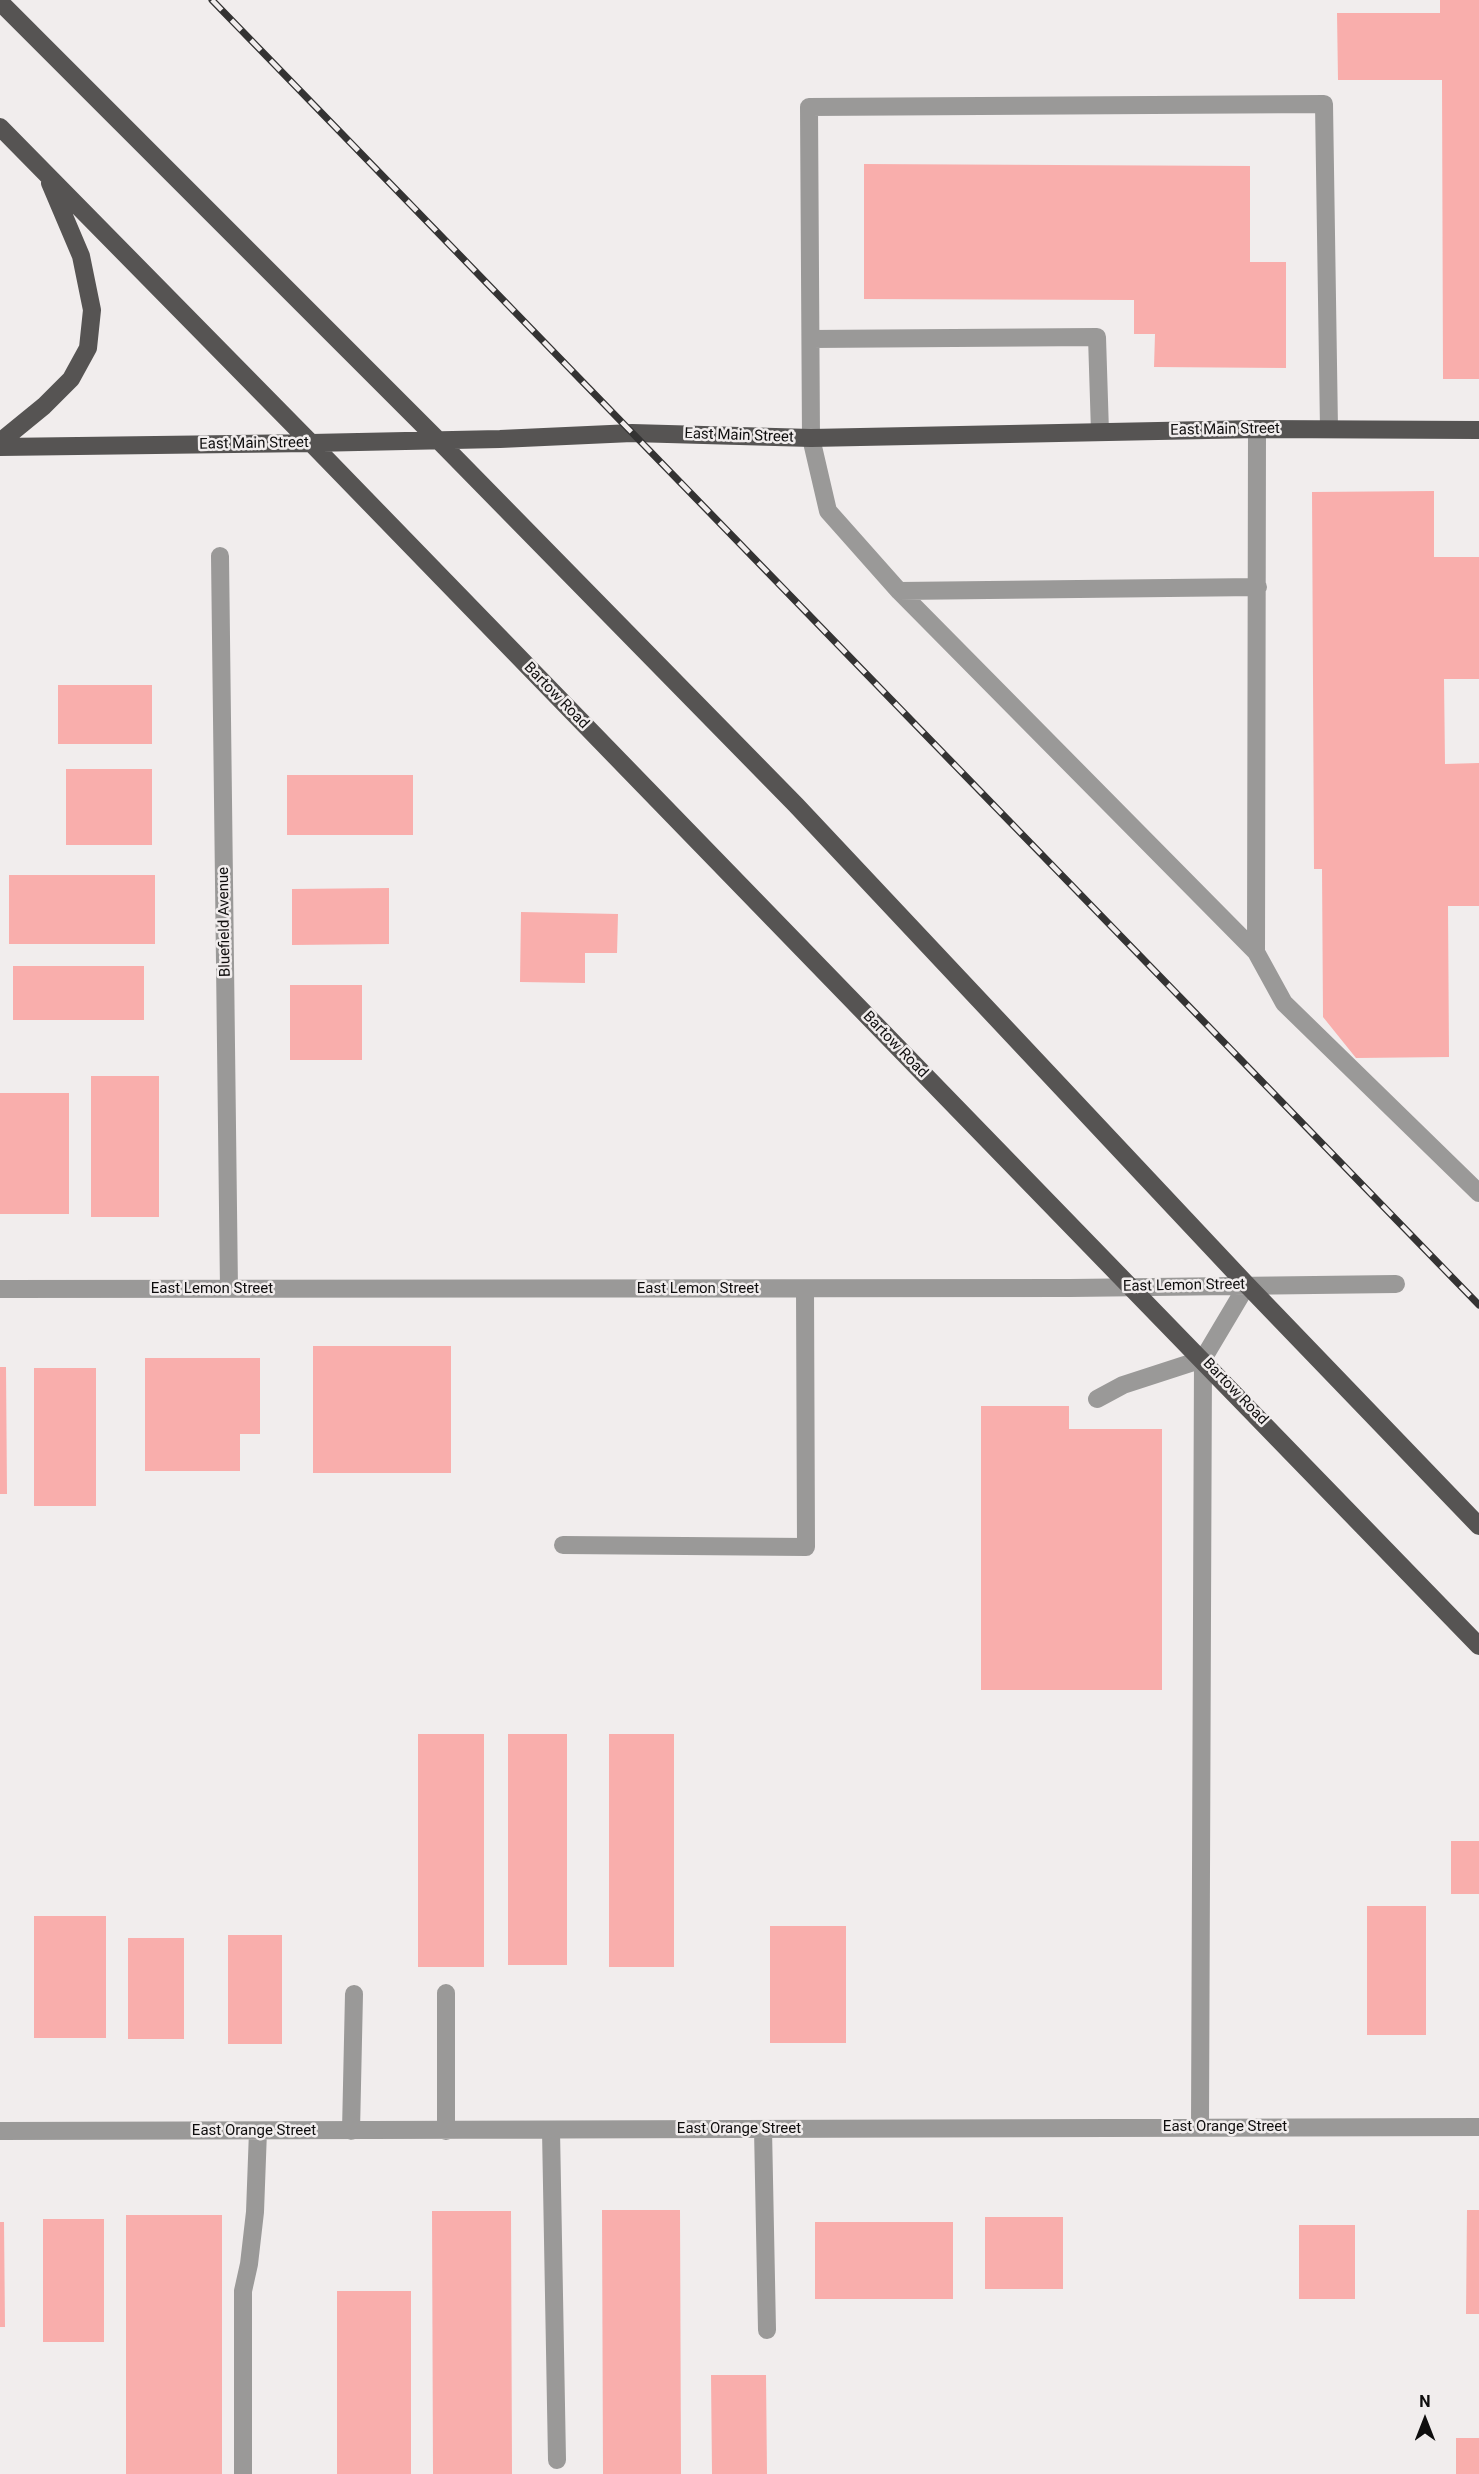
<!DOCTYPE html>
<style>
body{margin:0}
#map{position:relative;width:1479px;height:2474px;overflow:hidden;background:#f1eded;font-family:Roboto,sans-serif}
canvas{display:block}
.north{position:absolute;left:1395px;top:2390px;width:60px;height:60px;-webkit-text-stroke:4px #f1eded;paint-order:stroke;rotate:0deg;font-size:16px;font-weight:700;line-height:24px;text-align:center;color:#0f0e0e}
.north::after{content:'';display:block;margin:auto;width:21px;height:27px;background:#0f0e0e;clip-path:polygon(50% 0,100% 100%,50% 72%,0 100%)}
</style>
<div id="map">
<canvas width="1479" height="2474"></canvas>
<div class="north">N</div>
</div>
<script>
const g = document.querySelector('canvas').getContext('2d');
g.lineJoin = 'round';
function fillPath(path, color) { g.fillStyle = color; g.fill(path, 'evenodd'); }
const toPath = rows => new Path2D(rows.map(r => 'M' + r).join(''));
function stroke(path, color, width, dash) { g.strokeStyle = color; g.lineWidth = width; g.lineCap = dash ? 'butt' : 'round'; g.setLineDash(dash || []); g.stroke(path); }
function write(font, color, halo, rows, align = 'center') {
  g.font = font + ' Roboto,sans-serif'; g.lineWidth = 5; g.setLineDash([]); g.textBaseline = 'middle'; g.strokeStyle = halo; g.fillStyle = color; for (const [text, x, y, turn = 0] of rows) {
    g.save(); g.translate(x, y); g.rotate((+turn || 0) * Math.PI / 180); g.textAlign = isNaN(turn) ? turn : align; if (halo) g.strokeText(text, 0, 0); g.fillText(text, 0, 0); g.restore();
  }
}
const building = toPath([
 [1440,0,1479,0,1479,379,1443,379,1442,80,1338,80,1337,13,1440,13],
 [864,164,1250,166,1250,262,1286,262,1286,368,1154,367,1155,334,1134,334,1134,300,864,299],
 [1434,491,1434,557,1479,557,1479,679,1444,679,1445,764,1479,763,1479,906,1448,906,1449,1057,1356,1058,1323,1017,1322,869,1314,869,1312,492],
 [58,685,152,685,152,744,58,744],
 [66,769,152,769,152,845,66,845],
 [287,775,413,775,413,835,287,835],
 [9,875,155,875,155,944,9,944],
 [389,888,389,944,292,945,292,889],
 [521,912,618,914,617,953,585,953,585,983,520,982],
 [13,966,144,966,144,1020,13,1020],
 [290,985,362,985,362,1060,290,1060],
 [91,1076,159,1076,159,1217,91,1217],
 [0,1093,69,1093,69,1214,0,1214],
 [313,1346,451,1346,451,1473,313,1473],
 [145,1358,260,1358,260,1434,240,1434,240,1471,145,1471],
 [0,1367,6,1367,7,1494,0,1494],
 [34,1368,96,1368,96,1506,34,1506],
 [981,1406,1069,1406,1069,1429,1162,1429,1162,1690,981,1690],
 [418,1734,484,1734,484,1967,418,1967],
 [508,1734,567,1734,567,1965,508,1965],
 [609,1734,674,1734,674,1967,609,1967],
 [1451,1841,1479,1841,1479,1894,1451,1894],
 [1367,1906,1426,1906,1426,2035,1367,2035],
 [34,1916,106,1916,106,2038,34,2038],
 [770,1926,846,1926,846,2043,770,2043],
 [228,1935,282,1935,282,2044,228,2044],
 [128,1938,184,1938,184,2039,128,2039],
 [602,2210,680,2210,681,2474,603,2474],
 [1467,2210,1479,2210,1479,2314,1466,2314],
 [432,2211,511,2211,512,2474,433,2474],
 [126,2215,222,2215,222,2474,126,2474],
 [985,2217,1063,2217,1063,2289,985,2289],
 [43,2219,104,2219,104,2342,43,2342],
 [0,2222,4,2222,5,2327,0,2327],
 [815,2222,953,2222,953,2299,815,2299],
 [1299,2225,1355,2225,1355,2299,1299,2299],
 [337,2291,411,2291,411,2474,337,2474],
 [711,2375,766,2375,767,2474,712,2474],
 [1456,2438,1479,2438,1479,2474,1456,2474]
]);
const minor = toPath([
 [811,339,1097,337,1100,432],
 [1329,429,1324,104,809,107,811,438,828,511,899,591,1256,952,1284,1003,1479,1193],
 [220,556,229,1289],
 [899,591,1258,587],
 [1256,952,1257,429],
 [0,1289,1070,1288,1396,1284],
 [1097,1399,1123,1385,1203,1359],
 [563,1545,806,1547,805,1289],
 [446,1993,446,2131],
 [1200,2127,1203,1359,1247,1285],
 [763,2129,767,2330],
 [551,2130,557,2460],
 [0,2131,1479,2127],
 [351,2131,354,1994],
 [243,2474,243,2291,249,2264,255,2212,258,2131]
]);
const major = toPath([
 [0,2,438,440,796,805,1247,1285,1479,1526],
 [0,127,311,443,1479,1646],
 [0,442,44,406,71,379,88,348,92,310,81,256,50,183],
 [0,447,311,443,500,439,632,433,811,438,1257,429,1479,430]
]);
const rail = toPath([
 [212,0,1479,1305]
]);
const streetNames = [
 ["East Main Street",1225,430,-1],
 ["East Main Street",739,436,2],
 ["East Main Street",254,444,-1],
 ["Bartow Road",556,696,46],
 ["Bluefield Avenue",225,922,-91],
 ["Bartow Road",895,1045,46],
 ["East Lemon Street",1184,1286,-1],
 ["East Lemon Street",212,1289],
 ["East Lemon Street",698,1289],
 ["Bartow Road",1235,1392,46],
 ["East Orange Street",1225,2127],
 ["East Orange Street",739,2129],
 ["East Orange Street",254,2131]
];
fillPath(building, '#f9aeac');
stroke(minor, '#9a9998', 18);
stroke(major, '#565453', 18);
stroke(rail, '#343333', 7);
stroke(rail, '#f1eded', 4.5, [14]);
write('15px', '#0f0e0e', '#f1eded', streetNames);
</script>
